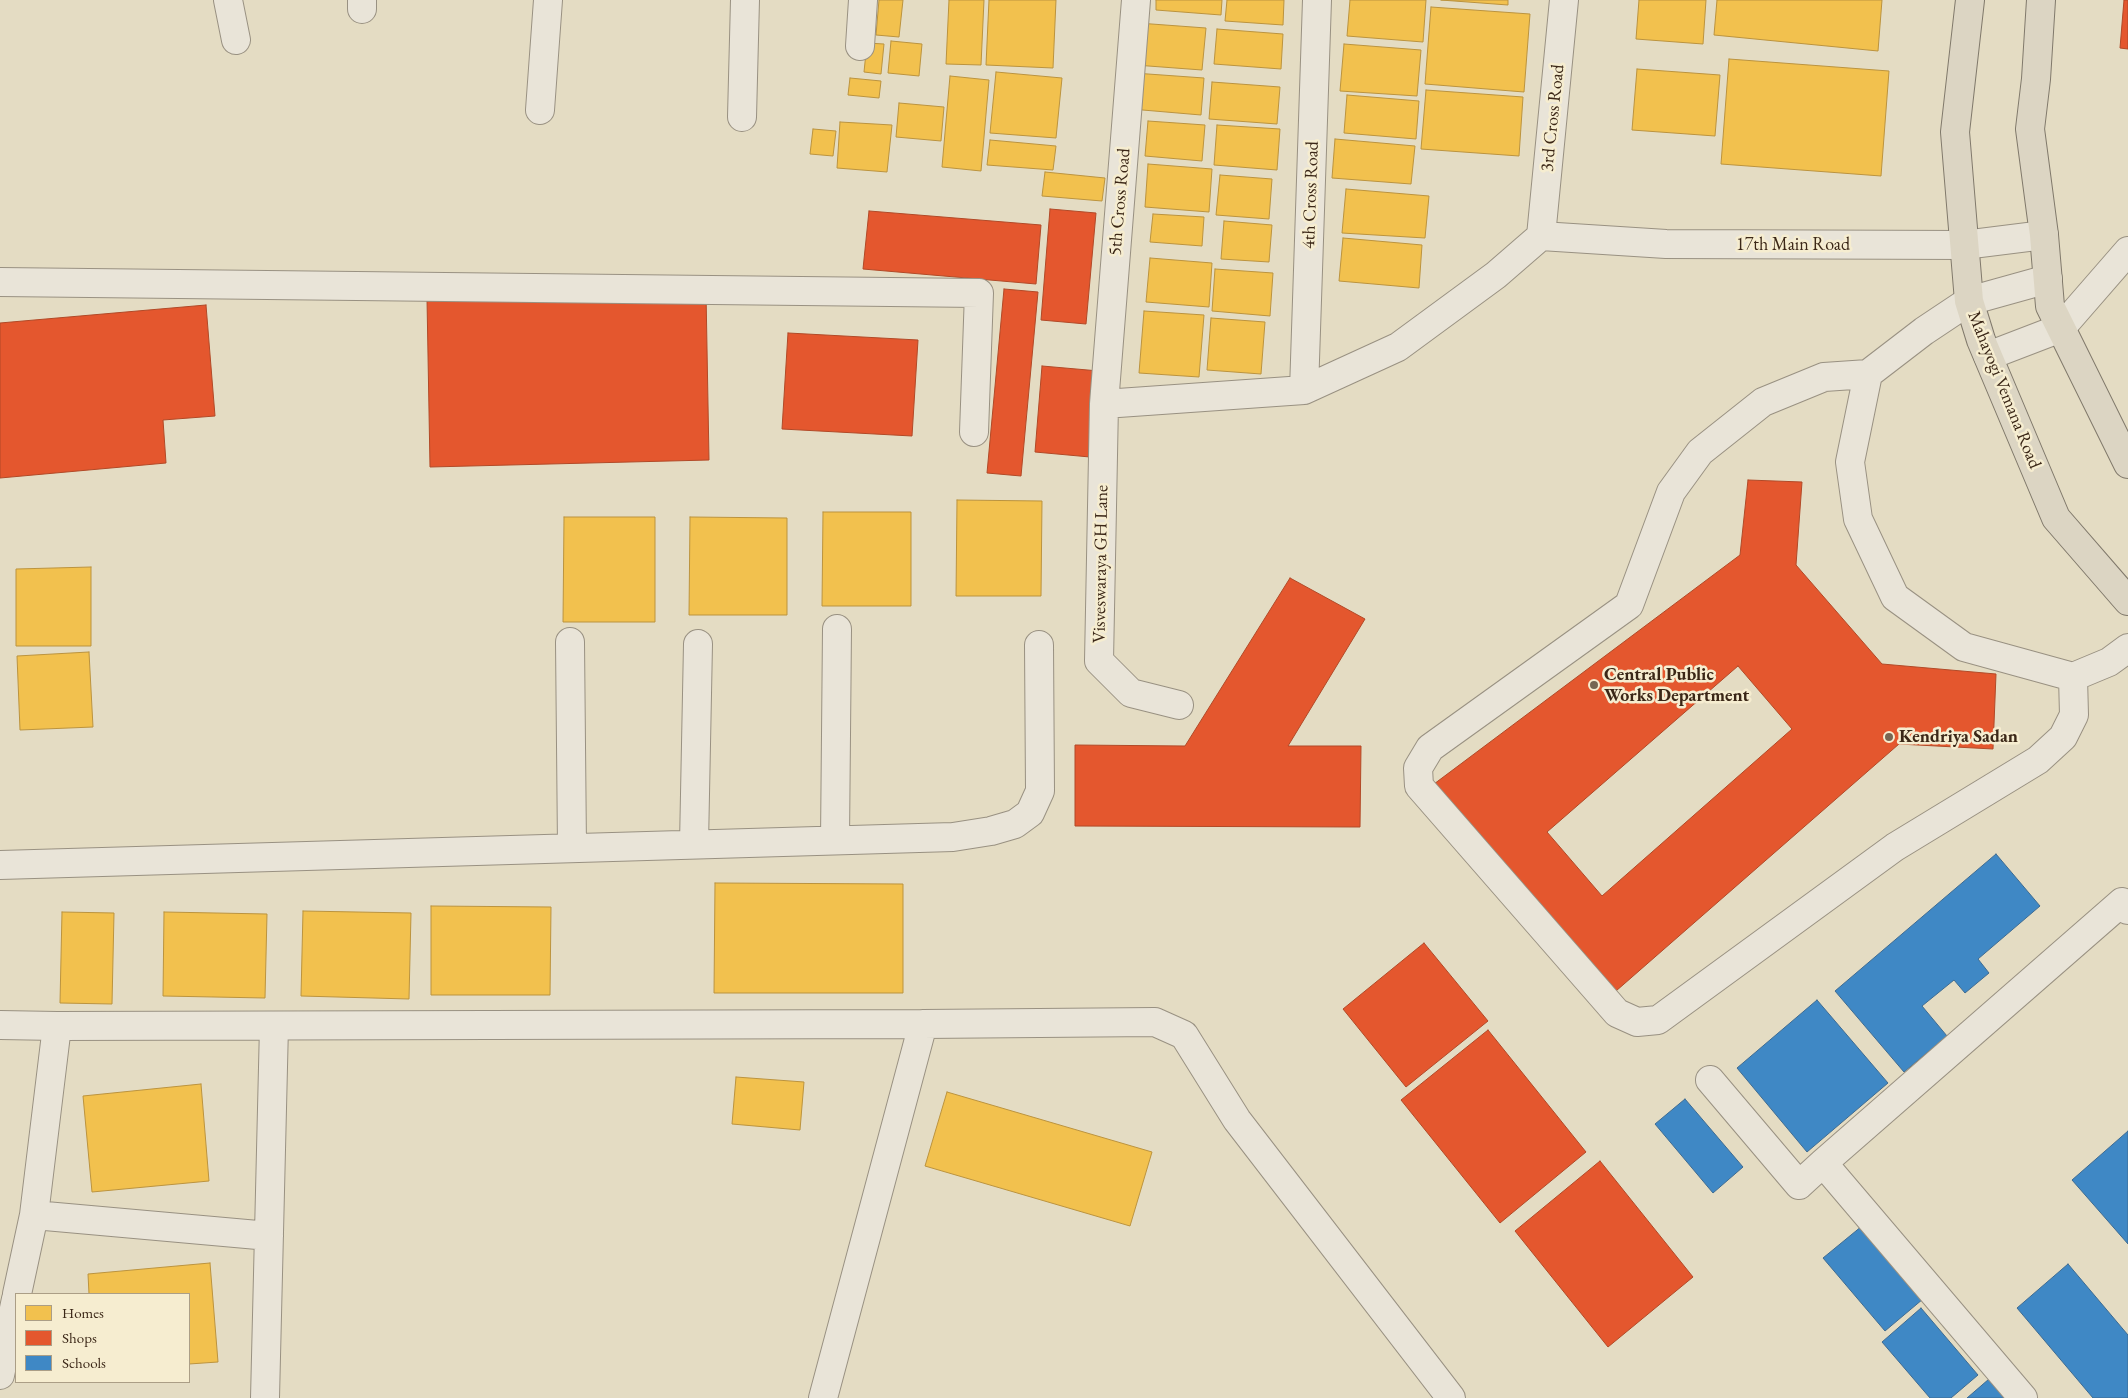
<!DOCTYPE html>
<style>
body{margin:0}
#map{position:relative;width:2128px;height:1398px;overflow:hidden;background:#e4dcc3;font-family:"EB Garamond",serif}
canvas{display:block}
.legend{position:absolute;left:15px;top:1293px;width:175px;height:90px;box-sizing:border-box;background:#f6edd0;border:1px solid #ab9e86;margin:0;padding:6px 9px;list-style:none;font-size:15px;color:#3b2717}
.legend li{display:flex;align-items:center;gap:10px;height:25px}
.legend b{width:25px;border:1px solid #ab9e86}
</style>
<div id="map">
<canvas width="2128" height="1398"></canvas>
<ul class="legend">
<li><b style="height:14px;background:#f2c14e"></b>Homes</li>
<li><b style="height:14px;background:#e4572e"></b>Shops</li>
<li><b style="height:14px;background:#3f88c5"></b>Schools</li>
</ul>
</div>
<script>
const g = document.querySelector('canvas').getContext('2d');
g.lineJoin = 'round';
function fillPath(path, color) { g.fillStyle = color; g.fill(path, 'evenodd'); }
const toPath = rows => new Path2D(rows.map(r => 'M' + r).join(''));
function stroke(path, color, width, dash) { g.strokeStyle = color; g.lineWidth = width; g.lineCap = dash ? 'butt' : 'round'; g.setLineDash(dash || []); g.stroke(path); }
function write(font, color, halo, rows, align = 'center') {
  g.font = font + ' "EB Garamond",serif'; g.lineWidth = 5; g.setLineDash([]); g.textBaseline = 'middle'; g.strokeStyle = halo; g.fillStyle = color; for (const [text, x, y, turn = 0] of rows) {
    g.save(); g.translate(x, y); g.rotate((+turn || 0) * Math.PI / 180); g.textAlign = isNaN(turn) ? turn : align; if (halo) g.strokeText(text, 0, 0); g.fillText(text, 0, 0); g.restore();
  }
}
const homes = toPath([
 [879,0,903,0,899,37,876,35,879,0],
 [949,0,984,0,981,65,946,64,949,0],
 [989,0,1056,0,1053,68,986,65,989,0],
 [1156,0,1222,0,1221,15,1156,10,1156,0],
 [1227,0,1284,0,1283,25,1225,21,1227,0],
 [1350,0,1426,0,1423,42,1347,36,1350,0],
 [1441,0,1508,0,1508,5,1441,0],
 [1639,0,1706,0,1703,44,1636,39,1639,0],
 [1717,0,1882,0,1878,51,1714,35,1717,0],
 [1431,7,1530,14,1524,92,1425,84,1431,7],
 [1138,23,1206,28,1202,70,1135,65,1138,23],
 [1217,29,1283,34,1281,69,1214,64,1217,29],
 [891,41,922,44,919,76,888,73,891,41],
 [867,43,884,44,881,74,864,72,867,43],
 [1344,44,1421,50,1417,96,1340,91,1344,44],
 [1729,59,1889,71,1881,176,1721,164,1729,59],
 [1637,69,1720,75,1715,136,1632,130,1637,69],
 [996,72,1062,78,1056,138,990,133,996,72],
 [1134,73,1204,78,1201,115,1131,109,1134,73],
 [950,76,989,80,981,171,942,167,950,76],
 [850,78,881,81,879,98,848,95,850,78],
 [1212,82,1280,87,1277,124,1209,119,1212,82],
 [1426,90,1523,97,1519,156,1421,149,1426,90],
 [1347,95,1419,101,1416,139,1344,133,1347,95],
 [899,103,944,107,941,141,896,137,899,103],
 [1148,121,1205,125,1202,161,1145,156,1148,121],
 [840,122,892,125,887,172,837,168,840,122],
 [1217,125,1280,129,1277,170,1214,165,1217,125],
 [813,129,836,131,833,156,810,154,813,129],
 [1335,139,1415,146,1411,184,1332,178,1335,139],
 [990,140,1056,146,1053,170,987,165,990,140],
 [1148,164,1212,169,1209,212,1145,207,1148,164],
 [1045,172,1105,178,1102,201,1042,196,1045,172],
 [1220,175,1272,179,1269,219,1216,215,1220,175],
 [1346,189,1429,196,1425,238,1342,233,1346,189],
 [1153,214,1204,217,1202,246,1150,242,1153,214],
 [1224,221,1272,225,1269,262,1221,259,1224,221],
 [1343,238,1422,245,1419,288,1339,281,1343,238],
 [1150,258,1212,263,1209,307,1146,302,1150,258],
 [1215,269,1273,273,1270,316,1212,311,1215,269],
 [1144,311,1204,315,1199,377,1139,373,1144,311],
 [1211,318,1265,322,1261,374,1207,370,1211,318],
 [957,500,1042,501,1041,596,956,596,957,500],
 [823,512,911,512,911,606,822,606,823,512],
 [564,517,655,517,655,622,563,622,564,517],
 [690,517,787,518,787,615,689,615,690,517],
 [91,567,91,646,16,646,16,569,91,567],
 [89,652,93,727,20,730,17,656,89,652],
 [715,883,903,884,903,993,714,993,715,883],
 [431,906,551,907,550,995,431,995,431,906],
 [303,911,411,913,409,999,301,996,303,911],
 [62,912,114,913,112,1004,60,1003,62,912],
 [164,912,267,914,265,998,163,996,164,912],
 [736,1077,804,1082,800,1130,732,1124,736,1077],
 [201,1084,209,1181,92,1192,83,1096,201,1084],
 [947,1092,1152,1152,1130,1226,925,1166,947,1092],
 [210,1263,218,1362,189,1364,189,1294,89,1294,88,1274,210,1263]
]);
const shops = toPath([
 [2124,0,2128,0,2128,49,2120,48,2124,0],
 [1050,209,1096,213,1086,324,1041,320,1050,209],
 [869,211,1041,225,1036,284,863,269,869,211],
 [1004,289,1038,292,1021,476,987,473,1004,289],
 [706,292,709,460,430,467,427,299,706,292],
 [206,305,215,416,163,420,166,463,0,478,0,323,206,305],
 [788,333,918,340,912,436,782,429,788,333],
 [1042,366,1099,371,1090,457,1035,452,1042,366],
 [1748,480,1802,482,1796,565,1882,664,1996,674,1993,749,1899,744,1616,991,1434,784,1740,555,1748,480],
 [1738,666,1792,729,1602,896,1547,832,1738,666],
 [1290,578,1365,619,1288,746,1361,746,1360,827,1075,826,1075,745,1185,746,1290,578],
 [1424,943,1488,1021,1406,1087,1343,1009,1424,943],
 [1488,1030,1586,1152,1500,1223,1401,1100,1488,1030],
 [1600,1161,1693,1277,1608,1347,1515,1231,1600,1161]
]);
const schools = toPath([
 [1996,854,2040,906,1978,959,1989,973,1965,993,1954,980,1922,1006,1947,1036,1904,1072,1835,991,1996,854],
 [1817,1000,1888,1083,1807,1152,1737,1068,1817,1000],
 [1685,1099,1743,1167,1713,1193,1655,1124,1685,1099],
 [2128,1131,2128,1244,2072,1180,2128,1131],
 [1862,1226,1923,1299,1885,1331,1823,1258,1862,1226],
 [2068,1264,2128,1335,2128,1398,2093,1398,2017,1308,2068,1264],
 [1921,1308,1978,1375,1951,1398,1930,1398,1882,1342,1921,1308],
 [1989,1379,2006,1398,1967,1398,1989,1379]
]);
const minor = toPath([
 [228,0,236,40],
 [362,0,362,9],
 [1136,0,1104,404,1099,661,1131,693,1179,705],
 [860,46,863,0],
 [540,110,548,0],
 [742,117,745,0],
 [1541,236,1666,244,1964,245,2044,235],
 [1541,236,1564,0],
 [2048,279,1969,301,1924,331,1868,374,1850,462,1858,519,1895,597,1964,647,2073,677,2109,662,2128,648],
 [0,282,979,293,974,432],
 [1988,356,2061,328,2128,251],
 [1868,374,1824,377,1763,402,1700,452,1671,492,1629,605,1430,748,1418,768,1419,786,1617,1013,1637,1022,1658,1020,1895,847,2038,760,2063,737,2074,715,2073,677],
 [1304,390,1317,0],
 [1104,404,1304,390,1398,347,1496,275,1541,236],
 [570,642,572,848],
 [835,840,837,629],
 [694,844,698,644],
 [0,865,953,837,991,831,1015,824,1030,813,1040,791,1039,645],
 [923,1024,1155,1022,1184,1035,1237,1120,1451,1398],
 [0,1025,57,1026],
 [1710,1080,1799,1185,1823,1163],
 [34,1215,269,1236],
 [17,1294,34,1215,57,1026,923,1024,823,1398],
 [0,1375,16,1299],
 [265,1398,274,1026],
 [2023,1398,1823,1163,2122,902,2128,910]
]);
const major = toPath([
 [1970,0,1955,132,1969,301,1981,340,2056,518,2128,601],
 [2041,0,2036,79,2030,129,2044,235,2050,306,2128,464]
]);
const markers = [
 [1594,685,5,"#766653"],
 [1889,737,5,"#766653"]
];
const streetNames = [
 ["3rd Cross Road",1553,118,-84],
 ["4th Cross Road",1311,195,-88],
 ["5th Cross Road",1120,202,-85],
 ["17th Main Road",1793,245],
 ["Mahayogi Vemana Road",2004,390,68],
 ["Visveswaraya GH Lane",1101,564,-89]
];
const poiNames = [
 ["Central Public",1604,675],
 ["Works Department",1604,696],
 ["Kendriya Sadan",1899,737]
];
fillPath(homes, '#f2c14e');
stroke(homes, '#bb933e', 1);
fillPath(shops, '#e4572e');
stroke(shops, '#b14927', 1);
fillPath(schools, '#3f88c5');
stroke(schools, '#3e6b91', 1);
stroke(minor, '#999182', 30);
stroke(major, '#80796b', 30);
stroke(minor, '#e9e4d8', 28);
stroke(major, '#dcd5c3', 28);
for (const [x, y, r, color] of markers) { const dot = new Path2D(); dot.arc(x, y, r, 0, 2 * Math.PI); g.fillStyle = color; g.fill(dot); stroke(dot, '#f6edd0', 2); }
write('18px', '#3b2717', '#f6edd0', streetNames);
write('bold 18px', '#3b2717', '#f6edd0', poiNames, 'left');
</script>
